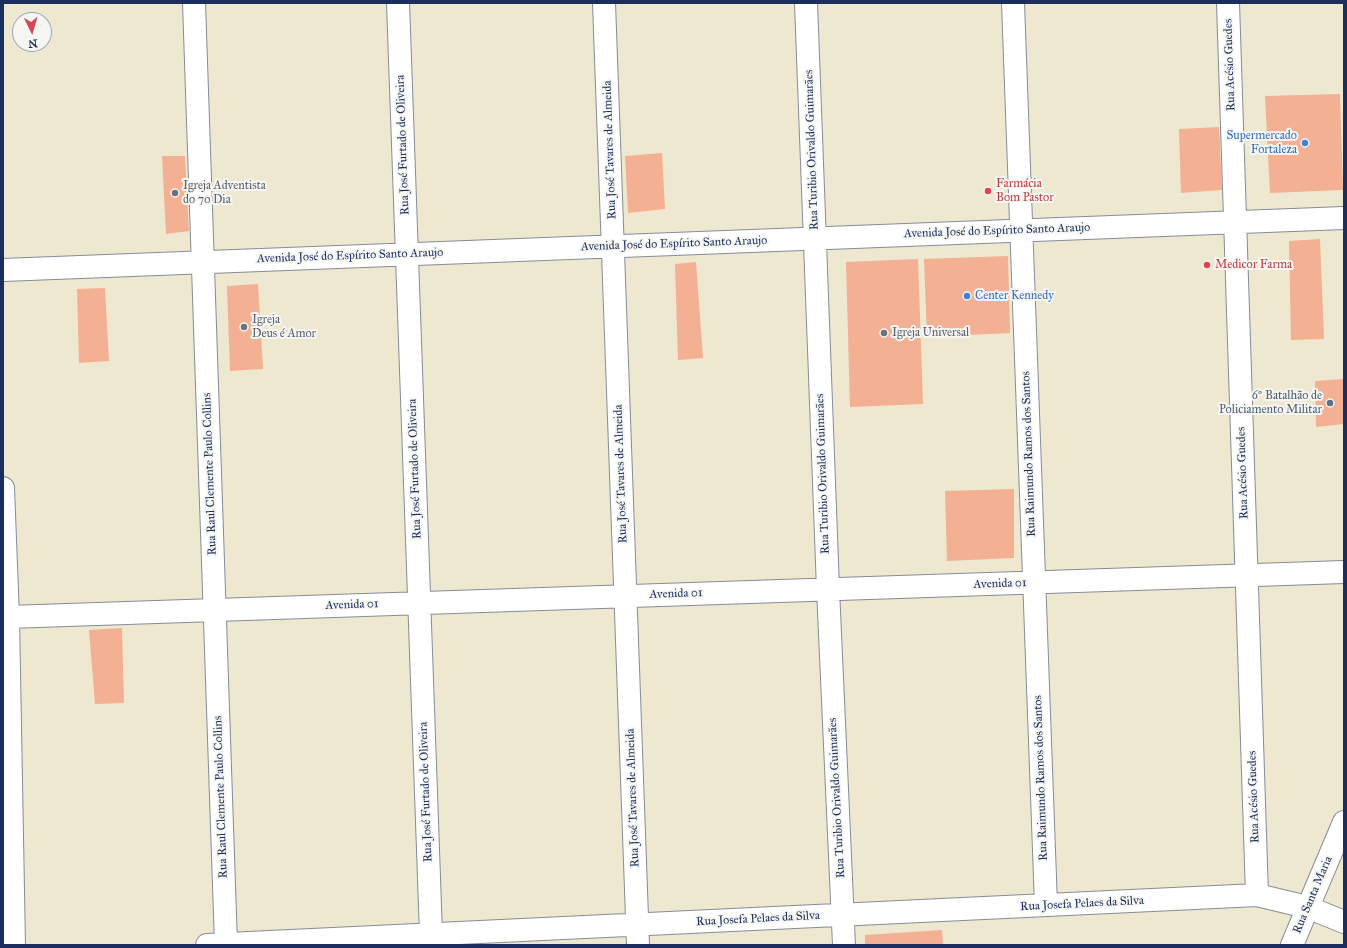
<!DOCTYPE html>
<meta charset="utf-8">
<style>
body{margin:0}
#map{position:relative;width:1347px;height:948px;overflow:hidden;background:#efe8d1;font-family:"IM FELL Great Primer",serif}
canvas{display:block}
.frame{position:absolute;inset:0;border:4px solid #1b2f5e;pointer-events:none}
.north{position:absolute;left:12px;top:12px;width:40px;height:40px;box-sizing:border-box;background:#f6f6f2;border:1px solid #9ea6b7;border-radius:50%;rotate:175deg;font-size:11px;font-weight:700;line-height:16px;text-align:center;color:#1b2f5e}
.north::after{content:'';display:block;margin:auto;width:14px;height:18px;background:#d1495b;clip-path:polygon(50% 0,100% 100%,50% 72%,0 100%)}
</style>
<div id="map">
<canvas width="1347" height="948"></canvas>
<div class="frame"></div>
<div class="north">N</div>
</div>
<script>
const g = document.querySelector('canvas').getContext('2d');
g.lineJoin = 'round';
function fillPath(path, color) { g.fillStyle = color; g.fill(path, 'evenodd'); }
const toPath = rows => new Path2D(rows.map(r => 'M' + r).join(''));
function stroke(path, color, width, dash) { g.strokeStyle = color; g.lineWidth = width; g.lineCap = dash ? 'butt' : 'round'; g.setLineDash(dash || []); g.stroke(path); }
function write(font, color, halo, rows, align = 'center') {
  g.font = font + ' "IM FELL Great Primer",serif'; g.lineWidth = 4; g.setLineDash([]); g.textBaseline = 'middle'; g.strokeStyle = halo; g.fillStyle = color; for (const [text, x, y, turn = 0] of rows) {
    g.save(); g.translate(x, y); g.rotate((+turn || 0) * Math.PI / 180); g.textAlign = isNaN(turn) ? turn : align; if (halo) g.strokeText(text, 0, 0); g.fillText(text, 0, 0); g.restore();
  }
}
const building = toPath([
 [1340,94,1343,190,1270,193,1265,96],
 [1219,127,1222,190,1181,193,1179,129],
 [662,153,665,209,628,213,625,156],
 [162,156,185,156,189,231,166,234],
 [1320,239,1324,339,1291,340,1289,241],
 [1008,256,1010,333,927,337,924,259],
 [918,259,923,404,850,407,846,262],
 [696,262,703,358,678,360,675,264],
 [258,284,263,369,230,371,227,286],
 [105,288,109,361,79,363,77,289],
 [1344,379,1344,424,1316,427,1315,381],
 [1014,489,1014,558,947,561,945,491],
 [122,628,124,703,95,704,89,630],
 [942,930,943,945,865,945,865,935]
]);
const minor = toPath([
 [194,3,226,944],
 [398,3,431,934],
 [604,3,638,945],
 [806,3,828,589,844,945],
 [1013,3,1046,905],
 [1228,3,1257,895],
 [3,270,1344,218],
 [3,488,8,617,14,945],
 [8,617,1344,572],
 [207,945,1257,895,1307,907,1344,922],
 [1292,945,1344,822]
]);
const markers = [
 [1305,143,4,"#3f7fe0"],
 [988,191,4,"#e0444e"],
 [175,193,4,"#6b7280"],
 [1207,265,4,"#e0444e"],
 [967,296,4,"#3f7fe0"],
 [244,327,4,"#6b7280"],
 [884,333,4,"#6b7280"],
 [1330,403,4,"#5c6f8a"]
];
const streetNames = [
 ["Rua Acésio Guedes",1230,65,-92],
 ["Rua José Furtado de Oliveira",403,145,-92],
 ["Rua José Tavares de Almeida",610,150,-92],
 ["Rua Turibio Orivaldo Guimarães",812,150,-92],
 ["Avenida José do Espírito Santo Araujo",997,231,-2],
 ["Avenida José do Espírito Santo Araujo",674,244,-2],
 ["Avenida José do Espírito Santo Araujo",350,256,-2],
 ["Rua Raimundo Ramos dos Santos",1029,454,-92],
 ["Rua José Furtado de Oliveira",415,469,-92],
 ["Rua Acésio Guedes",1243,473,-92],
 ["Rua Raul Clemente Paulo Collins",210,474,-92],
 ["Rua José Tavares de Almeida",621,474,-92],
 ["Rua Turibio Orivaldo Guimarães",823,474,-92],
 ["Avenida 01",1000,584,-2],
 ["Avenida 01",676,594,-2],
 ["Avenida 01",352,605,-2],
 ["Rua Raimundo Ramos dos Santos",1041,778,-92],
 ["Rua José Furtado de Oliveira",426,792,-92],
 ["Rua Raul Clemente Paulo Collins",221,797,-92],
 ["Rua Acésio Guedes",1254,797,-92],
 ["Rua José Tavares de Almeida",633,798,-92],
 ["Rua Turibio Orivaldo Guimarães",837,798,-93],
 ["Rua Santa Maria",1313,895,-67],
 ["Rua Josefa Pelaes da Silva",1082,904,-3],
 ["Rua Josefa Pelaes da Silva",758,919,-3]
];
const shopNames = [
 ["Supermercado",1297,136],
 ["Fortaleza",1297,150],
 ["Center Kennedy",975,296,"left"]
];
const healthNames = [
 ["Farmácia",996,184],
 ["Bom Pastor",996,198],
 ["Medicor Farma",1215,265]
];
const worshipNames = [
 ["Igreja Adventista",183,186],
 ["do 7o Dia",183,200],
 ["Igreja",252,320],
 ["Deus é Amor",252,334],
 ["Igreja Universal",892,333]
];
const serviceNames = [
 ["6º Batalhão de",1322,396],
 ["Policiamento Militar",1322,410]
];
fillPath(building, '#f3b092');
stroke(minor, '#858c98', 24);
stroke(minor, '#fff', 22);
for (const [x, y, r, color] of markers) { const dot = new Path2D(); dot.arc(x, y, r, 0, 2 * Math.PI); g.fillStyle = color; g.fill(dot); stroke(dot, '#f6f6f2', 1.5); }
write('12px', '#1b2f5e', '#f6f6f2', streetNames);
write('12px', '#366cbe', '#f6f6f2', shopNames, 'right');
write('12px', '#be3a42', '#f6f6f2', healthNames, 'left');
write('12px', '#5b616d', '#f6f6f2', worshipNames, 'left');
write('12px', '#4e5e75', '#f6f6f2', serviceNames, 'right');
</script>
